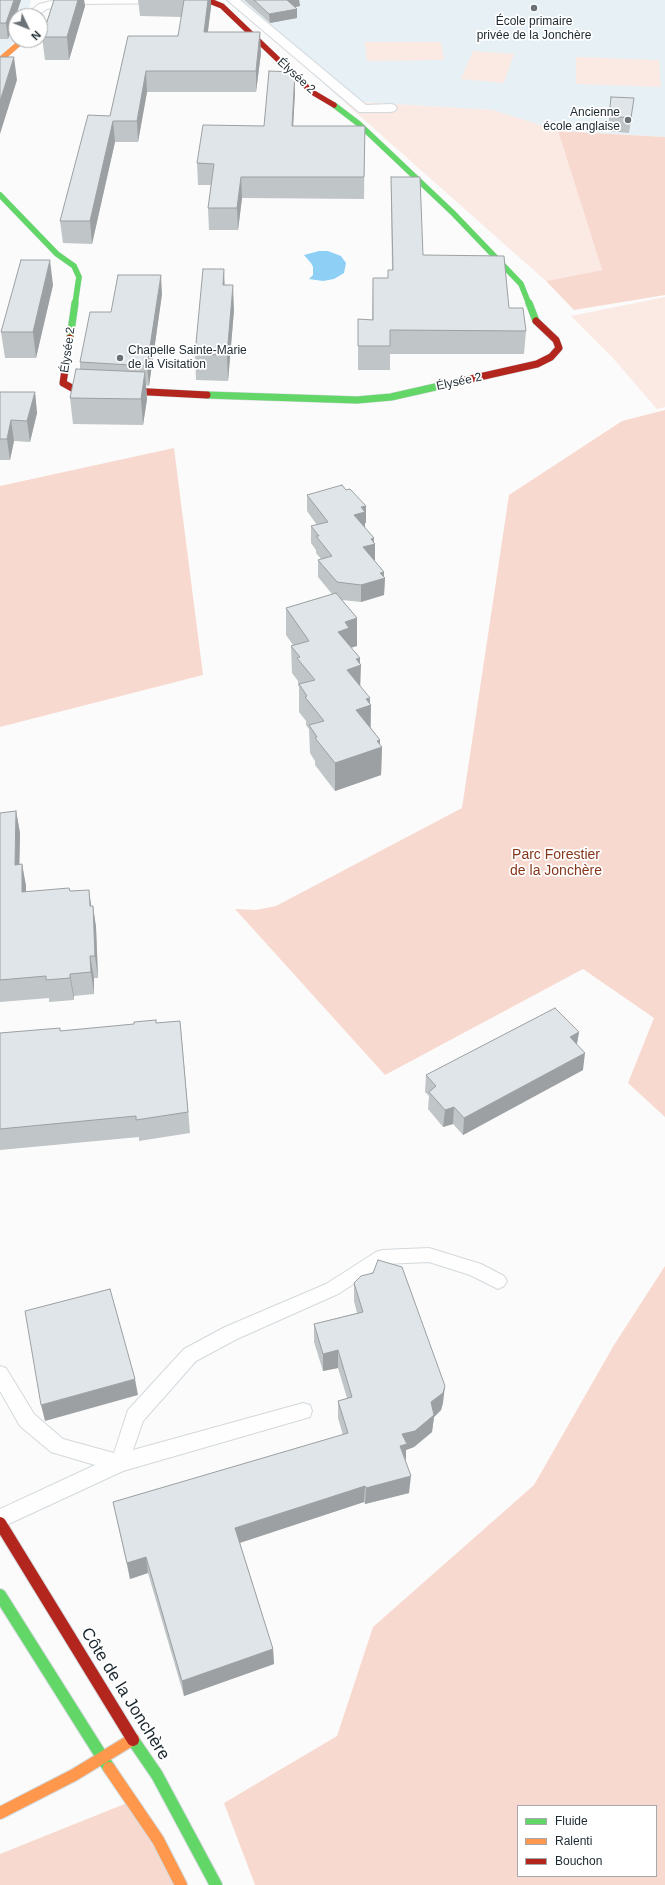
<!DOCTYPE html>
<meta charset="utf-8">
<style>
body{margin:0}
#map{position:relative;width:665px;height:1885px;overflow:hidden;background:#fbfbfb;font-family:Helvetica,sans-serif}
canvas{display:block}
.legend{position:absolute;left:517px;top:1805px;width:140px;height:72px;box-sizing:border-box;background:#fff;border:1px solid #a5a9ac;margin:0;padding:5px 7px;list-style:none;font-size:12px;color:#1d2930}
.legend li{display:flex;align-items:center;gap:8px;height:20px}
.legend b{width:20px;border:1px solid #a5a9ac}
.north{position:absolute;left:8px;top:8px;width:40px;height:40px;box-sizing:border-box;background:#fff;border:1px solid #a5a9ac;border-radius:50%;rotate:133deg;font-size:11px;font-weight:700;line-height:16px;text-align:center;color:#1d2930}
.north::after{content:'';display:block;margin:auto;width:14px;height:18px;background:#6b7277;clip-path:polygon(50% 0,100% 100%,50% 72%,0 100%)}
</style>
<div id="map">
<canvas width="665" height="1885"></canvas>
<ul class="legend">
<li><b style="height:5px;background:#63d668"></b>Fluide</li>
<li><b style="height:5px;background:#ff974d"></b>Ralenti</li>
<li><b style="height:5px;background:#b3261e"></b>Bouchon</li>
</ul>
<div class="north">N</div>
</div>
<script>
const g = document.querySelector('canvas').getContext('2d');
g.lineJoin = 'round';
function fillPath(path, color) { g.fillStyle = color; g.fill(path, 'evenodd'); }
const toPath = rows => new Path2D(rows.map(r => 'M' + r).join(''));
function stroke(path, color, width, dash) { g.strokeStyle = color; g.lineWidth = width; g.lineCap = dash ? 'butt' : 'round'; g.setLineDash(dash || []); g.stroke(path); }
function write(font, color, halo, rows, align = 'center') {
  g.font = font + ' Helvetica,sans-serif'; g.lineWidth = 3.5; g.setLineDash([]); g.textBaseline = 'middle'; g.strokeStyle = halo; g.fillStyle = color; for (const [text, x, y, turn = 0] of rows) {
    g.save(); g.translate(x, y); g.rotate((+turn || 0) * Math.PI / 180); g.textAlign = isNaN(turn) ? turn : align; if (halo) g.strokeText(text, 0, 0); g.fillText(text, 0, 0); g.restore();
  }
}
const built = toPath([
 [0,0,31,0,27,16,16,16,16,40,0,57],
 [231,0,665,0,665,137,558,131,493,110,343,101]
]);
const green = toPath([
 [365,42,441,42,444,60,367,61],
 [473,51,514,54,504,83,461,79],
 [576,57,659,60,661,87,576,84],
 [343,101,493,110,558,131,602,270,546,281],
 [665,297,665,407,657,409,612,357,571,316]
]);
const forest = toPath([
 [558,131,665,137,665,295,574,310,546,281,602,270],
 [665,410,665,1117,628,1083,654,1018,583,969,385,1075,235,909,256,910,276,906,462,808,509,495,622,421],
 [174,448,203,675,0,727,0,486],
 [665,1266,665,1885,255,1885,224,1803,337,1736,373,1627,534,1485,614,1345],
 [518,1806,656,1806,656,1876,518,1876],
 [132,1801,174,1885,0,1885,0,1854]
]);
const water = toPath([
 [319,251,328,251,341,256,346,263,344,273,334,279,323,281,309,279,313,275,313,267,311,263,304,255]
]);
const lane = toPath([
 [429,1248,481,1264,504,1276,507,1281,504,1286,498,1289,470,1275,429,1262,385,1264,338,1294,237,1339,196,1361,143,1421,133,1450,303,1403,310,1405,312,1411,310,1417,123,1471,0,1528,0,1509,95,1465,51,1452,20,1426,0,1391,0,1366,6,1368,34,1414,63,1439,114,1453,128,1410,184,1349,225,1327,326,1284,376,1252,382,1250,429,1248]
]);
const street = toPath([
 [56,0,197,0,191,3,78,4,47,9,37,16,24,16,39,4,56,0],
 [227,0,240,0,366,105,391,104,395,105,397,108,395,111,391,112,359,112,227,0]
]);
const fastFar2 = toPath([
 [334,105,359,124,453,213,521,284,529,304],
 [0,195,57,254,74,266,79,277,75,304]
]);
const fastFar1 = toPath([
 [529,303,536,321],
 [70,338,75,303],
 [207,395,357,400,391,397,444,385]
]);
const fast = toPath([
 [0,1595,109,1768],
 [133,1740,157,1775,216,1885]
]);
const slowFar1 = toPath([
 [0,60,23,40]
]);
const slow = toPath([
 [109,1768,158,1840,181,1885],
 [0,1813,74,1775,133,1739]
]);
const jamFar2 = toPath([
 [195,0,212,2,222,6,312,92,334,105]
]);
const jamFar1 = toPath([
 [70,338,63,383,72,388,207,395],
 [444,385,537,364,551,357,559,348,556,340,536,321]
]);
const jam = toPath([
 [0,1523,133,1740]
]);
const wall = toPath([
 [0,0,21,0,8,39,0,39],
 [54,0,84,0,85,6,69,60,45,60,42,37],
 [138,0,211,0,211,7,208,32,261,53,256,92,147,92,138,142,115,142,92,244,63,243,60,221,110,116,128,36,178,36,182,17,140,16],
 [244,0,299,0,300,6,295,7,297,18,270,23],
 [295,92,293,126,365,126,364,199,242,198,238,230,209,230,208,208,211,185,198,185,197,163,264,126],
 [611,97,632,113,629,133,608,131],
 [391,177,423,255,509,308,526,331,524,354,390,354,390,370,358,370,358,319,372,320,373,278,388,278,388,270,392,270,391,199],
 [224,269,224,285,234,310,228,381,196,380,195,354],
 [53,285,36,358,5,358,1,332],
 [162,294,149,386,146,385,147,399,143,425,73,424,70,398,80,369,80,362,111,312],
 [0,392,35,392,37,413,30,442,14,441,10,460,0,460],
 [346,490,366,506,366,523,365,523,365,527,374,543,375,561,384,572,384,577,385,578,384,595,361,602,342,600,357,618,357,646,351,648,360,658,360,686,371,705,371,728,380,740,380,746,382,747,381,775,335,791,315,765,315,761,310,753,309,729,306,725,306,721,299,712,299,687,298,685,298,681,292,673,291,646,293,645,286,635,286,608,332,594,318,577,318,560,321,559,316,553,316,550,311,543,311,526,317,525,307,511,307,495],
 [16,811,20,833,19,865,22,864,26,886,26,892,70,891,91,906,93,906,96,927,98,978,94,978,94,994,74,996,74,1000,49,1002,49,998,0,1002,0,813],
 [156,1023,182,1042,190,1133,139,1141,139,1137,0,1150,0,1033,61,1031],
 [579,1032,577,1044,583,1070,463,1135,453,1124,443,1127,428,1109,429,1096,425,1092,426,1075],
 [354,1283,443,1403,441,1410,434,1417,432,1432,414,1447,406,1450,405,1461,409,1493,365,1504,364,1502,240,1543,273,1649,274,1664,184,1696,148,1573,130,1579,113,1502,343,1435,338,1418,338,1401,347,1398,338,1368,323,1371,314,1342,314,1324,357,1313,354,1301]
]);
const shadedWall = toPath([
 [14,0,21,0,8,39,6,23],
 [78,0,84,0,85,6,69,60,67,37],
 [208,0,211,0,211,7,205,52,204,32],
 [287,0,299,0,300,6,287,9],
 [297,9,297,18,270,23,269,14],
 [260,32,261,53,256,92,256,71],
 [14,57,17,80,0,134,0,101],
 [146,71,147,92,138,142,137,121],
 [295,72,295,92,292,147,292,126],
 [113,121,115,142,92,244,90,221],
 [241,177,242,198,238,230,237,208],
 [50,260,53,285,36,358,33,332],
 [224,269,225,294,223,285],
 [161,275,162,294,149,386,147,366],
 [233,285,234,310,228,381,227,355],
 [145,372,147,399,143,425,141,399],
 [35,392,37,413,30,442,27,421],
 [11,420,14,441,10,460,7,439],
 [366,506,366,523,365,523,365,528,354,515,361,507],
 [374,538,374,544,375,544,375,561,363,564,363,547,371,539],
 [384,572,384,578,385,578,384,595,361,602,361,585,380,573],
 [357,618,357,646,349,648,338,632,345,622],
 [360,658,360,665,361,665,360,693,347,670,356,659],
 [370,698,370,706,371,705,370,733,356,710,366,699],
 [380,740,380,748,382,747,381,775,335,791,335,763],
 [16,811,20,833,19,887,15,865],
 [22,864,26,886,26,914,22,892],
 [89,890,92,911,90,906],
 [93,906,96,927,98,978,95,956],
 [90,956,94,978,94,994,91,972],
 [70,974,74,996,74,1000,70,978],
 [180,1021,182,1042,190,1133,188,1112],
 [579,1032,576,1049,570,1037],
 [585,1053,583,1070,463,1135,464,1118],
 [454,1107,453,1124,443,1127,445,1110],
 [338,1350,338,1368,323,1371,323,1354],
 [135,1379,138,1395,45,1421,41,1405],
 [445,1386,443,1403,441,1410,434,1417,432,1432,414,1447,406,1450,406,1461,400,1446,402,1434,431,1402],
 [411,1476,409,1493,365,1504,366,1488],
 [365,1486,364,1502,236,1544,235,1528],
 [146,1557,148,1573,130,1579,127,1563],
 [273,1649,274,1664,184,1696,182,1681]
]);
const building = toPath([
 [0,0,14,0,6,23,0,23,0,0],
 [54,0,78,0,67,37,42,37,54,0],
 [184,0,208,0,204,32,260,32,256,71,146,71,137,121,113,121,90,221,60,221,88,115,110,116,128,36,178,36,184,0],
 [254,0,287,0,297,9,269,14,254,0],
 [0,57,14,57,0,101,0,57],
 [269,71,295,72,292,126,365,126,364,177,241,177,237,208,208,208,214,164,197,163,203,125,264,126,269,71],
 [611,97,634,98,631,118,609,116,611,97],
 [391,177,420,177,423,255,504,256,509,308,523,308,526,331,390,330,390,346,358,346,358,319,373,320,373,278,388,278,388,270,393,270,391,177],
 [21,260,50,260,33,332,1,332,21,260],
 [203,269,224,269,223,285,233,285,227,355,195,354,203,269],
 [118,275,161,275,147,366,80,362,90,312,111,312,118,275],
 [76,369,145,372,141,399,70,398,76,369],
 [0,392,35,392,27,421,11,420,7,439,0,439,0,392],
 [342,485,346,490,350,489,366,506,361,507,365,512,354,515,374,538,371,539,375,544,363,547,384,572,380,573,385,578,361,585,337,582,318,560,332,556,316,536,319,536,311,526,328,522,307,495,342,485],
 [336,593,357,618,345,622,349,628,338,632,360,658,356,659,361,665,347,670,370,698,366,699,371,705,356,710,380,740,377,741,382,747,335,763,315,738,317,737,309,725,324,721,305,697,307,696,299,684,315,680,297,658,300,657,291,646,309,641,286,608,336,593],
 [16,811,15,865,22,864,22,892,69,888,70,891,89,890,90,906,93,906,95,956,90,956,91,972,70,974,70,978,46,980,46,976,0,980,0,813,16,811],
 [555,1008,579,1032,570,1037,585,1053,464,1118,454,1107,445,1110,429,1092,436,1086,426,1075,555,1008],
 [156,1020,156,1023,180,1021,188,1112,136,1120,136,1116,0,1129,0,1033,60,1028,60,1031,134,1024,134,1022,156,1020],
 [378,1260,402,1267,445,1386,443,1393,431,1402,434,1415,415,1431,402,1434,407,1444,400,1446,411,1476,366,1488,365,1486,235,1528,273,1649,182,1681,146,1557,127,1563,113,1502,348,1433,338,1401,352,1397,338,1350,323,1354,314,1324,363,1312,354,1283,361,1276,373,1273,378,1260],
 [110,1289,135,1379,41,1405,25,1311,110,1289]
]);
const markers = [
 [534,8,4,"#6b7277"],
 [628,120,4,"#6b7277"],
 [120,358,4,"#6b7277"]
];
const farPoinames = [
 ["École primaire",534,22],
 ["privée de la Jonchère",534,36],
 ["Ancienne",620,113,"right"],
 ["école anglaise",620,127,"right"],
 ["Chapelle Sainte-Marie",128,351,"left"],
 ["de la Visitation",128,365,"left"]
];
const farStreetnames = [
 ["Élysée 2",296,76,42],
 ["Élysée 2",68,350,-82],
 ["Élysée 2",459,382,-12]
];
const parkNames = [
 ["Parc Forestier",556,855],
 ["de la Jonchère",556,871]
];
const nearStreetnames = [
 ["Côte de la Jonchère",125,1694,58]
];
fillPath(built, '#e7f0f5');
fillPath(green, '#fbe9e3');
fillPath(forest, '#f8d9cf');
fillPath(water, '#8ed0f5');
stroke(lane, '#d3d9dd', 2);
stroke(street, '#d3d9dd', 2);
stroke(fastFar2, '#d3d9dd', 6);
stroke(fastFar1, '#d3d9dd', 8);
stroke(fast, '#d3d9dd', 14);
stroke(slowFar1, '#d3d9dd', 6);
stroke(slow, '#d3d9dd', 14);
stroke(jamFar2, '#d3d9dd', 6);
stroke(jamFar1, '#d3d9dd', 8);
stroke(jam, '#d3d9dd', 14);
fillPath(lane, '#fefefe');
fillPath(street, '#fefefe');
stroke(fastFar2, '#63d668', 5.5);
stroke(fastFar1, '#63d668', 7);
stroke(fast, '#63d668', 12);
stroke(slowFar1, '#ff974d', 5.5);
stroke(slow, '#ff974d', 12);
stroke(jamFar2, '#b3261e', 5.5);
stroke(jamFar1, '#b3261e', 7);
stroke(jam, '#b3261e', 12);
fillPath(wall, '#c0c5c8');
fillPath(shadedWall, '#9ca0a2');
fillPath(building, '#dfe5e8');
stroke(building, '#9ca0a2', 1);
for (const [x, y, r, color] of markers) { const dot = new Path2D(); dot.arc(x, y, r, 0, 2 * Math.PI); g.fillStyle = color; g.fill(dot); stroke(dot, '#fff', 1.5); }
write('12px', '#1d2930', '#fff', farPoinames);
write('12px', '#1d2930', '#fff', farStreetnames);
write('14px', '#86361b', '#fff', parkNames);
write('17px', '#1d2930', '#fff', nearStreetnames);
</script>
